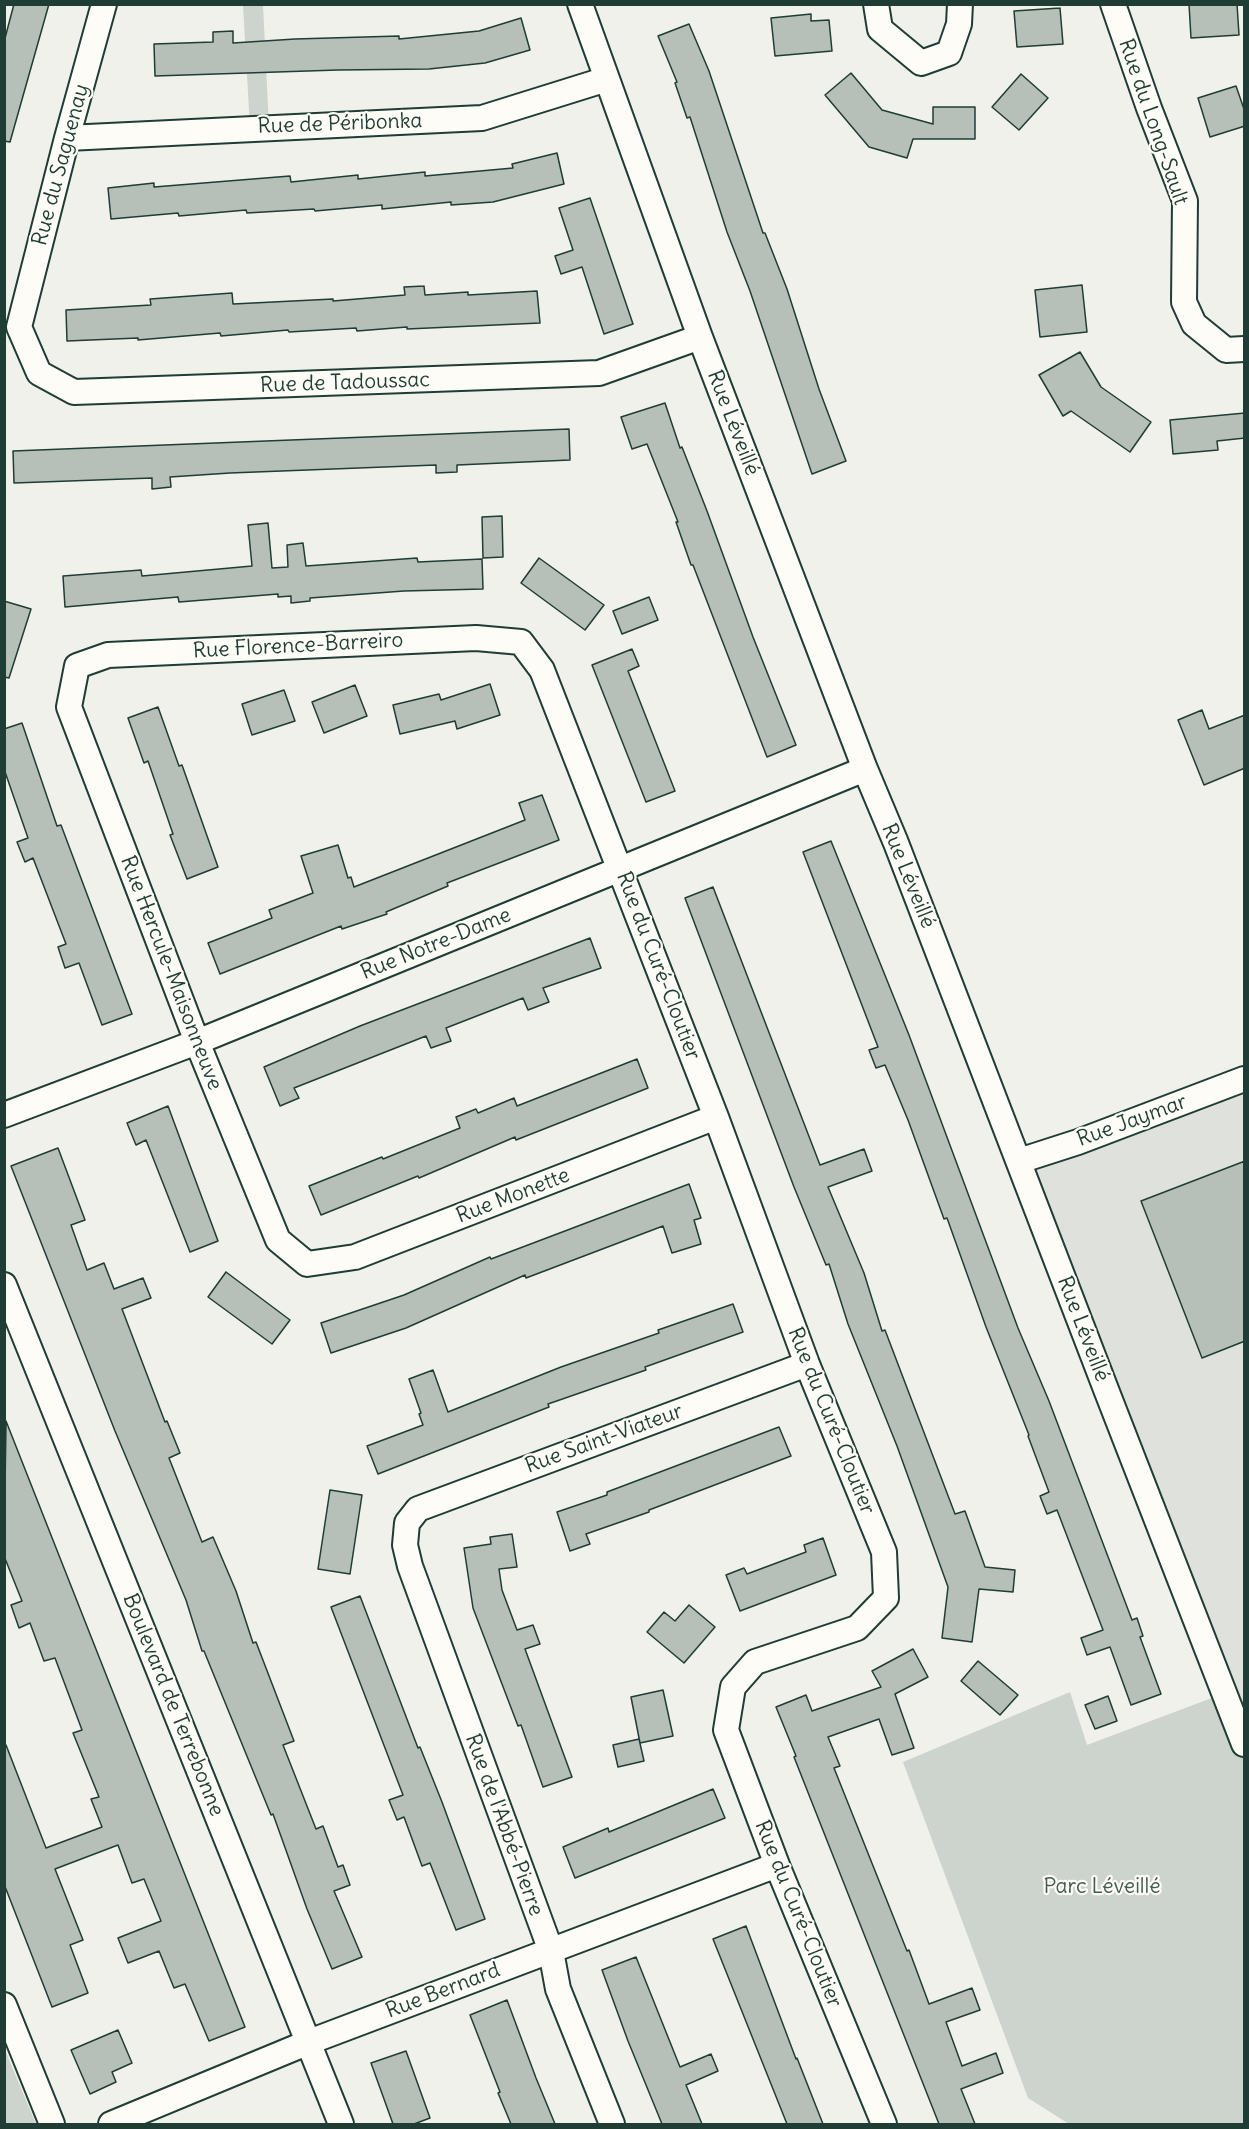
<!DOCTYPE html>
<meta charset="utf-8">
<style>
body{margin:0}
#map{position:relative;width:1249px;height:2129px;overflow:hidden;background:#f0f1eb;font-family:Delius,sans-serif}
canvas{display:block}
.frame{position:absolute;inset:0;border:6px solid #1f3d34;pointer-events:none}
</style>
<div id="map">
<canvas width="1249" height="2129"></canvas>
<div class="frame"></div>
</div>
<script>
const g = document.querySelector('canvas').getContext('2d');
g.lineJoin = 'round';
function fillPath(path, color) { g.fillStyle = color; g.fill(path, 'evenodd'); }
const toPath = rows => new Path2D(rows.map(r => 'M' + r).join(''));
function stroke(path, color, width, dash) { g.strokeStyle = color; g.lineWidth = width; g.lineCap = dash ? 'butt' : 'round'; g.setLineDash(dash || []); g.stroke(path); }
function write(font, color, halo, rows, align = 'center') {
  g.font = font + ' Delius,sans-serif'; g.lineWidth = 4.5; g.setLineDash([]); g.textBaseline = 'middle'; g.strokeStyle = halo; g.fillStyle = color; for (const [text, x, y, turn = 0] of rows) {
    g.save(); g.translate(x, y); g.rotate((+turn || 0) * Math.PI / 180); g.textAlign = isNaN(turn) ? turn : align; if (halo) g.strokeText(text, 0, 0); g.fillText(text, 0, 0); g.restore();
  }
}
const built = toPath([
 [1244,1076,1244,1744,1028,1153]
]);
const green = toPath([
 [243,5,263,5,269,127,250,128],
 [1070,1692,1087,1745,1225,1693,1244,1744,1244,2124,1069,2124,1028,2098,903,1762],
 [4,2050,5,2050,36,2124,5,2124]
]);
const building = toPath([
 [14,4,49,4,10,142,4,141,4,42,14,4],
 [1189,4,1237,4,1239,35,1191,38,1189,4],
 [1060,8,1063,44,1017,47,1014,11,1060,8],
 [811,14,811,21,829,20,832,51,775,56,771,18,811,14],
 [521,18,530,50,485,63,429,69,338,70,155,76,154,44,213,42,213,32,233,31,233,43,295,39,399,36,399,39,479,31,521,18],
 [689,24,709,71,763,233,765,233,787,289,819,389,846,461,812,474,750,291,727,232,690,117,687,118,675,83,677,82,658,36,689,24],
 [851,73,882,110,933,124,933,107,975,107,975,139,913,139,907,158,869,147,825,95,851,73],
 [1021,74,1048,98,1019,130,992,107,1021,74],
 [1236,86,1245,112,1245,126,1210,137,1198,98,1236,86],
 [557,153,564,184,493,202,451,205,451,202,382,209,382,205,315,211,314,209,247,213,246,210,179,216,178,213,111,219,108,188,154,183,154,187,290,176,291,182,358,175,358,179,425,172,425,176,513,168,512,164,557,153],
 [590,198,633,324,604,334,582,267,561,274,555,256,573,250,559,208,590,198],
 [1082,285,1087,332,1040,337,1035,290,1082,285],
 [424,286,425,295,468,292,468,295,537,291,540,323,407,329,407,327,357,331,356,328,289,332,288,330,221,336,220,333,138,340,138,338,67,341,66,310,151,305,150,299,232,293,233,304,333,299,333,301,405,295,404,287,424,286],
 [1080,352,1101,387,1151,422,1130,452,1071,411,1063,416,1039,375,1080,352],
 [665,403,680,448,682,447,707,511,753,637,796,745,767,757,693,565,691,565,676,522,678,522,647,444,632,449,621,417,665,403],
 [1245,413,1245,438,1217,441,1218,450,1173,454,1170,420,1245,413],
 [569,429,570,460,457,465,457,472,436,473,436,465,230,473,170,477,171,487,152,489,152,478,14,483,13,451,569,429],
 [502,516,503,557,483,558,482,517,502,516],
 [268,523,272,568,288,567,287,545,303,543,306,566,417,558,418,562,482,559,483,589,404,591,310,598,310,601,291,603,291,596,278,597,278,594,179,602,178,597,65,607,63,576,141,570,142,576,252,566,248,525,268,523],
 [539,558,604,605,585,630,521,583,539,558],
 [649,597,658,620,622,634,613,611,649,597],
 [4,601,31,609,9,678,4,677,4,601],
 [632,649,639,666,628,671,675,791,646,802,592,665,632,649],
 [490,684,500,715,457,729,455,721,400,734,393,705,439,694,441,700,490,684],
 [355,685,367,716,324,733,312,702,355,685],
 [284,690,295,721,252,735,242,704,284,690],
 [158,707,179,766,182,765,218,867,187,879,170,835,173,834,148,761,144,763,128,718,158,707],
 [1202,710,1209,729,1245,715,1245,768,1204,785,1178,720,1202,710],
 [22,723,57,826,61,825,132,1014,102,1025,79,963,65,968,58,947,66,944,33,858,25,862,17,842,28,838,4,769,4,729,22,723],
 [542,795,559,840,447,883,448,886,386,912,387,914,342,929,341,926,220,974,208,943,272,918,269,910,313,893,301,856,338,845,348,878,351,877,354,887,525,820,519,803,542,795],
 [831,841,909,1035,1018,1328,1049,1401,1132,1620,1137,1618,1143,1636,1140,1637,1161,1694,1131,1705,1110,1647,1087,1655,1081,1638,1103,1630,1057,1510,1047,1514,1040,1496,1049,1492,1028,1436,1029,1435,986,1327,947,1218,944,1219,908,1120,885,1065,876,1068,869,1050,878,1047,803,852,831,841],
 [713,887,820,1165,864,1149,872,1171,828,1187,864,1273,882,1331,885,1330,955,1514,965,1511,985,1567,1015,1570,1013,1592,979,1589,972,1642,942,1638,948,1587,897,1446,848,1324,829,1264,826,1265,794,1187,685,898,713,887],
 [590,938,601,968,543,988,549,1002,528,1010,523,998,446,1028,451,1041,431,1048,426,1036,294,1088,299,1098,280,1106,264,1067,360,1026,590,938],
 [637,1059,648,1088,516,1140,515,1137,419,1178,418,1176,321,1215,309,1186,382,1157,383,1159,460,1128,456,1117,476,1109,478,1113,514,1098,517,1106,637,1059],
 [168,1106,218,1241,190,1252,146,1140,136,1145,127,1123,168,1106],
 [58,1148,85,1220,71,1225,87,1270,104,1263,114,1289,143,1278,151,1298,122,1309,165,1422,167,1421,180,1453,169,1458,202,1542,213,1537,236,1591,253,1643,256,1642,294,1741,283,1745,316,1829,323,1826,338,1867,343,1865,350,1885,334,1891,362,1957,332,1969,307,1909,273,1814,271,1815,204,1651,202,1651,186,1600,115,1431,11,1166,58,1148],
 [1245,1161,1245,1341,1202,1358,1141,1201,1245,1161],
 [689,1184,701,1218,694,1220,701,1244,672,1253,663,1226,526,1278,525,1275,406,1328,331,1353,321,1323,404,1295,490,1257,491,1259,689,1184],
 [226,1272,290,1320,272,1344,208,1297,226,1272],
 [733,1304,743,1332,645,1367,646,1370,548,1404,549,1407,378,1474,367,1446,423,1425,419,1414,421,1413,409,1379,433,1370,448,1412,561,1367,659,1333,658,1330,733,1304],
 [6,1421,245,2027,209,2041,185,1984,174,1988,159,1951,128,1963,118,1938,161,1921,144,1879,132,1883,118,1845,55,1869,83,1940,70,1945,88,1993,52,2007,4,1884,4,1745,6,1745,46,1848,102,1827,91,1799,99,1797,73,1733,82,1730,55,1658,44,1661,30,1623,19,1628,11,1605,22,1601,4,1556,6,1421],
 [779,1427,791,1456,649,1510,649,1512,586,1534,590,1544,570,1551,557,1512,607,1495,607,1492,779,1427],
 [330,1490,362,1495,350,1574,318,1569,330,1490],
 [512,1534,517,1567,499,1569,502,1590,517,1630,533,1625,540,1644,525,1649,572,1777,543,1787,521,1725,518,1726,473,1608,464,1548,491,1544,490,1537,512,1534],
 [823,1538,836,1575,740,1611,726,1575,744,1568,747,1574,806,1552,804,1545,823,1538],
 [360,1596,418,1748,420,1747,442,1802,485,1919,456,1930,430,1863,422,1866,404,1817,397,1820,389,1800,403,1795,331,1607,360,1596],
 [689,1605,715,1627,684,1663,647,1632,664,1612,675,1621,689,1605],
 [913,1649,928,1677,895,1694,914,1748,892,1755,879,1719,828,1737,840,1766,834,1768,907,1951,909,1950,929,2004,972,1988,980,2010,946,2022,962,2066,996,2053,1003,2073,961,2089,975,2124,939,2124,794,1757,796,1756,776,1707,806,1695,812,1711,881,1687,872,1671,913,1649],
 [978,1661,1018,1695,1000,1715,961,1681,978,1661],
 [663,1690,673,1736,640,1743,631,1697,663,1690],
 [1108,1696,1117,1721,1095,1729,1085,1705,1108,1696],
 [639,1739,644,1761,618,1767,613,1745,639,1739],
 [713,1789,725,1818,575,1878,563,1847,608,1828,609,1832,713,1789],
 [746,1926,796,2059,797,2058,823,2124,787,2124,713,1939,746,1926],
 [636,1957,680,2067,711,2054,718,2071,686,2085,702,2124,662,2124,628,2041,602,1970,636,1957],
 [507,2000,536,2078,555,2124,511,2124,498,2093,500,2092,470,2015,507,2000],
 [118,2030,132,2063,112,2072,116,2082,90,2094,71,2050,118,2030],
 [406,2051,430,2118,414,2124,393,2124,371,2063,406,2051]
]);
const street = toPath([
 [104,4,67,138,19,327,39,373,74,392,599,373,700,337],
 [580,4,700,337,865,769,896,843,1107,1392,1244,1744],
 [876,4,880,29,921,63,949,53,959,24,960,4],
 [1113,4,1149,108,1185,201,1184,302,1194,324,1226,350,1244,349],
 [67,138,482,118,607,79],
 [4,1115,197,1042,865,769],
 [716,1117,355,1257,307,1264,278,1240,197,1042,69,707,77,666,108,655,476,638,521,642,542,670,716,1117,807,1364,884,1552,886,1598,857,1628,755,1662,733,1687,726,1730,777,1865,884,2124],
 [1019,1161,1078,1142,1244,1079],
 [4,1285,341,2124],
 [4,2005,52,2124],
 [111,2124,309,2042,777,1865],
 [612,2124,558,1989,551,1951,410,1566,405,1545,407,1523,418,1509,807,1364]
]);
const streetNames = [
 ["Rue du Long-Sault",1153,122,71],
 ["Rue de Péribonka",340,124,-2],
 ["Rue du Saguenay",61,165,-75],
 ["Rue de Tadoussac",345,383,-2],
 ["Rue Léveillé",733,423,69],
 ["Rue Florence-Barreiro",298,646,-3],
 ["Rue Léveillé",908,876,68],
 ["Rue Notre-Dame",436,944,-22],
 ["Rue du Curé-Cloutier",658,966,69],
 ["Rue Hercule-Maisonneuve",171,973,69],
 ["Rue Jaymar",1132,1121,-20],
 ["Rue Monette",513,1196,-21],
 ["Rue Léveillé",1083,1329,69],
 ["Rue du Curé-Cloutier",831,1421,68],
 ["Rue Saint-Viateur",604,1439,-20],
 ["Boulevard de Terrebonne",173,1705,68],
 ["Rue de l'Abbé-Pierre",504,1825,70],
 ["Rue du Curé-Cloutier",798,1914,68],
 ["Rue Bernard",443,1991,-21]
];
const parkNames = [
 ["Parc Léveillé",1102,1887]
];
fillPath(built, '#dfe2dc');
fillPath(green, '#cdd3cd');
fillPath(building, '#b6bfb8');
stroke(building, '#1f3d34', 1.5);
stroke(street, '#1f3d34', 28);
stroke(street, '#fdfcf7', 24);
write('21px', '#1f3d34', '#fdfcf7', streetNames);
write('21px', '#425b53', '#fdfcf7', parkNames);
</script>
